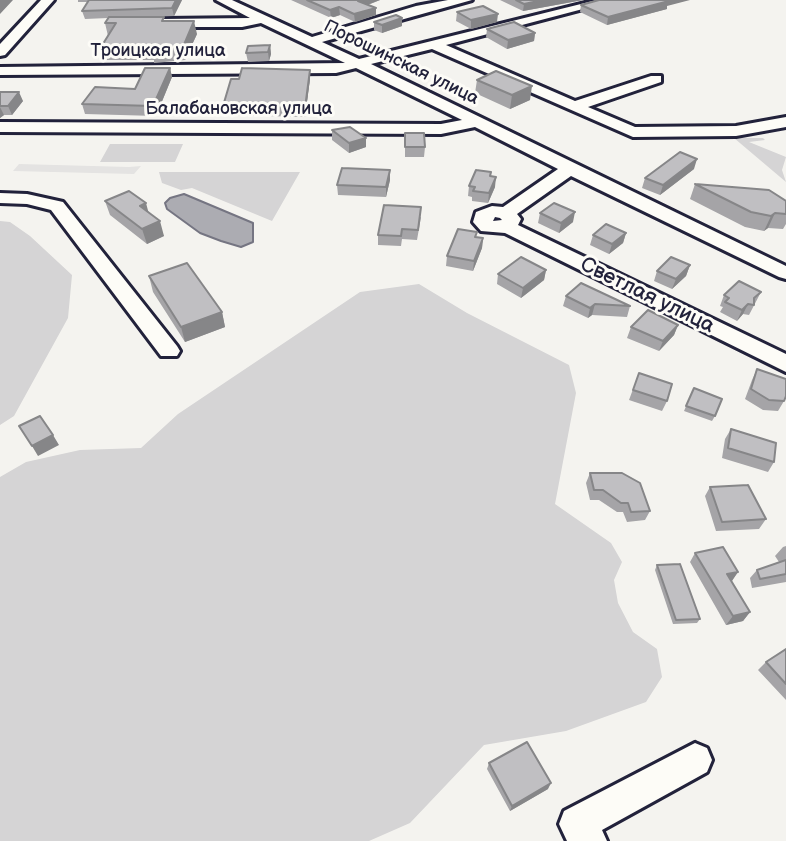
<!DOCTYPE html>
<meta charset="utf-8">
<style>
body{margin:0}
canvas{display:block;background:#f4f3ef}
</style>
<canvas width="786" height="841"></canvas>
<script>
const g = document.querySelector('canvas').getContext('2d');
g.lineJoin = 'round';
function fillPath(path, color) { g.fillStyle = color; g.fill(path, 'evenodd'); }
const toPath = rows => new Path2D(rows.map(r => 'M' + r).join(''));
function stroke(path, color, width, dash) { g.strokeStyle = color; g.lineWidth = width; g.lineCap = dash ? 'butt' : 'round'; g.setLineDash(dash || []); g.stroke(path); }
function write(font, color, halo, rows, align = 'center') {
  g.font = font + ' "Balsamiq Sans",sans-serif'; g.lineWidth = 6; g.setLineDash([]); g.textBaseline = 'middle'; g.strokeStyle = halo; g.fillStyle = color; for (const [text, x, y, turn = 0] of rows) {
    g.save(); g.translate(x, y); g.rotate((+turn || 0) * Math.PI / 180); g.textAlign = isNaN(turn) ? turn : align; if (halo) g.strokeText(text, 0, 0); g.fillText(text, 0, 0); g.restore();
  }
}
const built = toPath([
 [19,164,129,167,141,166,134,174,13,171]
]);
const green = toPath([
 [734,138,763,138,765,140,749,142,786,157,782,170,786,182],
 [110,144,183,144,175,162,100,162],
 [159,172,300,172,272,221,192,188,181,190,162,183],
 [0,221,10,222,30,236,72,275,68,318,14,416,0,425],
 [419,284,467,313,569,365,576,393,555,504,611,543,622,562,614,580,618,603,633,632,657,649,662,677,646,702,566,731,484,745,410,823,369,841,0,841,0,477,26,462,80,450,141,448,178,414,360,292]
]);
const water = toPath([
 [184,194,253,223,253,242,241,247,221,241,200,233,167,209,165,203,170,198,184,194]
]);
const minor = toPath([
 [41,0,54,0,5,55,0,56,0,44,41,0],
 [216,0,232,0,312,37,416,6,448,0,472,0,322,42,359,59,597,0,617,0,446,45,575,101,651,76,661,76,661,82,588,107,635,127,736,126,786,117,786,127,736,136,633,137,432,49,371,64,786,266,786,279,779,277,571,176,517,214,521,219,518,225,786,354,786,372,505,233,481,231,473,222,476,212,492,206,503,207,558,169,475,127,441,134,0,132,0,122,441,124,462,120,356,68,336,73,0,75,0,67,345,63,261,23,242,27,163,27,157,23,163,19,250,18,216,0],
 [495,217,500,218,502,220,493,221,495,217],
 [0,193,27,194,63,202,177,346,180,351,177,356,161,356,51,210,27,204,0,203,0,193],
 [695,743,707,748,712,760,707,772,602,830,607,841,567,841,559,824,564,811,695,743]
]);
const wall = toPath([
 [78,0,182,0,174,16,144,17,165,21,197,34,185,60,154,63,154,60,105,60,101,47,108,36,105,23,108,18,85,19,82,11,88,2,78,2],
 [291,0,380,0,368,5,376,8,376,15,355,22,340,15,331,18],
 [500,0,583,0,523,11],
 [581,5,667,6,667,9,607,25,580,12],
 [457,12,497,22,471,29,456,21],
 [402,18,402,26,382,33,374,30,374,22],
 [487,29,535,33,534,41,507,49,486,37],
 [270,45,271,54,269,61,248,62,246,53],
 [170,68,172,77,156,116,85,114,82,104,135,89],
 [239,79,310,79,305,117,224,115,223,106],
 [477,80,530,100,510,109,475,93],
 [0,92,23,101,12,115,4,115,0,118],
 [332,130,366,138,366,147,349,153,332,140],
 [405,133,425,147,424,157,405,157],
 [694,169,660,195,642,188,645,178],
 [390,170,390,180,386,197,338,195,337,185],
 [491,172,491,176,495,187,488,203,472,201,472,197,468,196,469,186],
 [695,184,786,201,786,224,783,229,768,228,764,231,745,227,690,199],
 [105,201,149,213,164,236,147,244,110,215],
 [540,213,573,222,559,233,538,223],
 [421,217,417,240,402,239,401,246,378,245,378,235],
 [477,232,476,237,483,238,482,248,473,271,446,266,447,256],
 [626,233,623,243,609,254,590,245,593,235],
 [690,265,686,276,672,289,654,281,657,271],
 [546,270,544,280,521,298,497,284,498,274],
 [149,276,222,312,225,327,185,342,153,292],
 [761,292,749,315,743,314,737,321,720,312,723,307,720,306,724,295],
 [566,296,630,306,627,317,592,315,588,318,563,306],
 [678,325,674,335,659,351,627,338,631,327],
 [757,369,784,401,778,411,763,410,745,399,752,380],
 [639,373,667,401,662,411,629,400],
 [694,388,715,416,712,421,684,411],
 [731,429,774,462,768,472,722,458,725,439],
 [590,473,650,511,645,520,627,522,623,512,617,512,599,500,590,500,586,483],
 [710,487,766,519,759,529,716,531,705,496],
 [786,546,786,582,752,588,750,578,757,570,779,562,775,556,783,547],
 [695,553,738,572,731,581,750,612,743,621,726,625,690,562],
 [657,565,700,619,697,623,673,624,655,570],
 [786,649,786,700,758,670,766,662],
 [489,763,548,789,510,811,487,769]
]);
const shadedWall = toPath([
 [0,0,13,0,0,14],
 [176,0,182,0,174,16,172,8],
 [360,0,380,0,359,8,358,1],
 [543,0,583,0,523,11,524,4],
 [666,0,690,0,667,6,667,9,607,25,608,17],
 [339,7,340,15,331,18,330,10],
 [376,8,376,15,355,22,354,14],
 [498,14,497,22,471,29,471,20],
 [402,18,402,26,382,33,382,25],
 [194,21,197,34,185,60,183,47],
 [535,33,534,41,507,49,508,40],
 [270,45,271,54,269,61,268,52],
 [170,68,172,77,156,116,153,106],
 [310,70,310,79,305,117,305,108],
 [532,86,530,100,510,109,512,95],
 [19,92,23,101,12,115,8,106],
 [0,107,4,115,0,118],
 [366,138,366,147,349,153,349,143],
 [697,159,694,169,660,195,663,185],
 [390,170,390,180,386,197,386,187],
 [496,177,495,187,488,203,489,193],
 [146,203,150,218,140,206],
 [575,212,573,222,559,233,561,223],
 [775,213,768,228,764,231,771,216],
 [160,221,164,236,147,244,142,229],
 [626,233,623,243,609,254,612,244],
 [483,238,482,248,473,271,474,261],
 [690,265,686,276,672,289,676,279],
 [546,270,544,280,521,298,523,288],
 [595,304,592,315,588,318,590,308],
 [748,304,743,314,737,321,742,310],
 [222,312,225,327,185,342,181,327],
 [678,325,674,335,659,351,663,341],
 [53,435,59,445,38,456,32,446],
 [738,572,732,581,720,583,727,574],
 [750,612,743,621,726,625,733,616],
 [551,783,548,789,510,811,512,806]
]);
const building = toPath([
 [89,0,176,0,172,8,82,11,89,0],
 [307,0,360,0,358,1,376,8,354,14,339,7,330,10,307,0],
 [516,0,543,0,524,4,516,0],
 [599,0,667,0,669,1,608,17,581,5,599,0],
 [483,6,498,14,471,20,457,12,483,6],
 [396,15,402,18,382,25,374,22,396,15],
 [109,17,164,17,162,21,194,21,183,47,151,49,152,47,101,47,116,23,105,23,109,17],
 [514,22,535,33,508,40,487,29,514,22],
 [270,45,268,52,246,53,248,46,270,45],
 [145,68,170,68,153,106,82,104,95,87,135,89,145,68],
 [242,68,310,70,305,108,223,106,231,79,239,79,242,68],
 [496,71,532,86,512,95,477,80,496,71],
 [0,92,19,92,8,106,0,106,0,92],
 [350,127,366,138,349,143,332,130,350,127],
 [405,133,424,133,425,147,405,147,405,133],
 [680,152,697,159,663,185,645,178,680,152],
 [342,168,390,170,386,187,337,185,342,168],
 [476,170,491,172,490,176,496,177,489,193,473,191,475,187,469,186,476,170],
 [695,184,769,190,786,201,786,214,775,213,771,216,751,212,695,184],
 [129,191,146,203,140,206,160,221,142,229,105,201,129,191],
 [554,203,575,212,561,223,540,213,554,203],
 [384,205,421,207,418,230,402,229,401,236,378,235,384,205],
 [606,224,626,233,612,244,593,235,606,224],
 [458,229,477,232,475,237,483,238,474,261,447,256,458,229],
 [521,257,546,270,523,288,498,274,521,257],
 [671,257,690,265,676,279,657,271,671,257],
 [187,263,222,312,181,327,149,276,187,263],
 [739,281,761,292,754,298,754,305,748,304,742,310,725,302,729,298,724,295,739,281],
 [581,283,630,306,595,304,590,308,566,296,581,283],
 [648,310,678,325,663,341,631,327,648,310],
 [757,369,786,379,786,396,784,401,769,400,751,389,757,369],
 [639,373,672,384,667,401,633,390,639,373],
 [694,388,722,399,715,416,686,406,694,388],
 [40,416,53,435,32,446,19,426,40,416],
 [731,429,776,443,774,462,728,448,731,429],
 [590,473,622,473,640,483,650,511,631,512,628,503,621,503,603,490,594,490,590,473],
 [748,485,766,519,722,522,710,487,748,485],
 [723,547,738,572,727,574,750,612,733,616,695,553,723,547],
 [786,560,786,574,760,579,757,570,786,560],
 [680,564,700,619,676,620,657,565,680,564],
 [786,649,786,684,766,662,786,649],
 [527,742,551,783,512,806,489,763,527,742]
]);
const farStreetnames = [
 ["Троицкая улица",158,51],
 ["Порошинская улица",401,63,26],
 ["Балабановская улица",239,109]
];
const streetNames = [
 ["Светлая улица",647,296,26]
];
fillPath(built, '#e4e3e2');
fillPath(green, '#d5d4d5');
fillPath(water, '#acacb2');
stroke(water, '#757582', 2);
stroke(minor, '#22223b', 6);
fillPath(minor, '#fdfcf7');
fillPath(wall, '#a5a4a7');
fillPath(shadedWall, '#868688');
fillPath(building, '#c0bfc2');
stroke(building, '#868688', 2);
write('18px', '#22223b', '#fdfcf7', farStreetnames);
write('21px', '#22223b', '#fdfcf7', streetNames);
</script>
